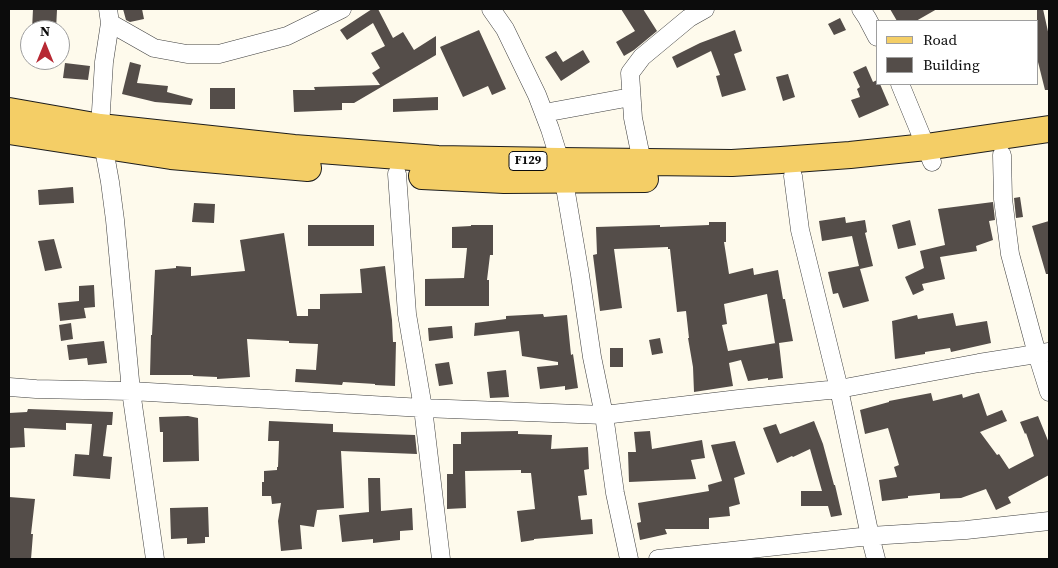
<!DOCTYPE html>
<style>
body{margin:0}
#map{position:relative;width:1058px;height:568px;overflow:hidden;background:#fefaec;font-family:"Source Serif 4",serif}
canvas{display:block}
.frame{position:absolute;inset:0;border:10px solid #0c0c0c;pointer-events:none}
.legend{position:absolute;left:876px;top:20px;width:162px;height:65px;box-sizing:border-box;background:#fff;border:1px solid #9e9e9e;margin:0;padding:6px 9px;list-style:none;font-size:15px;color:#0c0c0c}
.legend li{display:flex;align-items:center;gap:10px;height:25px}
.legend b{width:25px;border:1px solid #9e9e9e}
.north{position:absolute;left:20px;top:20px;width:50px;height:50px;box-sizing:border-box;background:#fff;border:1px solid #9e9e9e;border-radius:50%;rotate:0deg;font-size:14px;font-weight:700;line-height:20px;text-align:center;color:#0c0c0c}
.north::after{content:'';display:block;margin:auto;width:18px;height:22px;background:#b72933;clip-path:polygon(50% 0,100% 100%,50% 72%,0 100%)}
</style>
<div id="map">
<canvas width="1058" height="568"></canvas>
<div class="frame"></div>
<ul class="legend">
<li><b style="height:6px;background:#f4ce66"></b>Road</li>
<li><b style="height:14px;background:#544d49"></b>Building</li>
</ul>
<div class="north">N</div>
</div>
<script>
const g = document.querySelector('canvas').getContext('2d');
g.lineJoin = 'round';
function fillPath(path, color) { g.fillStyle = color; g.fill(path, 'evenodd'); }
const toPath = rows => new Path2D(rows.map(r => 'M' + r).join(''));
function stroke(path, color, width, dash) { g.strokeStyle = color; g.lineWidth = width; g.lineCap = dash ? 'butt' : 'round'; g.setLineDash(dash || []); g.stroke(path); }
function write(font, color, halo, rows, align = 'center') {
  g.font = font + ' "Source Serif 4",serif'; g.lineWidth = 5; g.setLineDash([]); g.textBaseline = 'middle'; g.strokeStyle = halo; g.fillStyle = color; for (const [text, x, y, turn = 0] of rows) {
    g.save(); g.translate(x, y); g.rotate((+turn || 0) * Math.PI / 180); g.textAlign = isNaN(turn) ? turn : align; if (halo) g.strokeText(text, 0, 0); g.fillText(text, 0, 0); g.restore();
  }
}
const building = toPath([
 [33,9,57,10,56,30,32,30],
 [123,9,142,9,144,19,130,22,126,20],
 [372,9,378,9,393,38,403,32,414,50,436,36,436,55,354,103,342,103,342,110,294,112,293,90,315,90,314,87,380,85,372,73,380,68,371,53,385,46,373,23,347,40,340,30],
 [621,9,643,9,657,31,634,50,624,56,616,42,635,31],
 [890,9,937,9,916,21,897,21],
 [1037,9,1043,9,1049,36,1049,90,1045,90,1037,58],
 [840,18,846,30,834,35,828,24],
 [479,30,506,89,492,95,488,86,463,97,440,47],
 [735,30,742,51,734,54,746,90,722,97,716,76,720,75,711,51,677,68,672,57,700,43],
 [583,50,590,62,561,81,545,57,556,51,563,62],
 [130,62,141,65,137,83,168,86,167,92,193,99,191,105,155,102,122,94],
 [65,63,90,66,88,80,63,78],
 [866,66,873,82,877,80,877,84,880,84,889,105,859,118,851,100,860,97,857,89,860,87,853,72],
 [788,74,795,97,783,101,776,77],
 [210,88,235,88,235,109,210,109],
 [438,97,438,110,393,112,393,99],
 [73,187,74,203,39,205,38,190],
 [1020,197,1023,217,1016,218,1014,198],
 [993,202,995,220,989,221,993,240,976,246,977,251,940,257,945,279,922,284,924,290,913,295,905,277,924,268,920,251,945,245,938,209],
 [194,203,215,204,214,223,192,222],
 [845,217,846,223,865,220,867,232,865,233,873,266,860,269,869,301,843,308,838,293,833,294,828,272,859,266,852,236,822,241,819,221],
 [910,220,916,245,898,249,892,225],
 [1049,221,1049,274,1046,274,1032,226],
 [709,222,726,222,726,242,724,242,729,274,753,268,754,275,778,270,783,299,785,299,793,341,779,343,783,378,768,380,768,378,748,381,741,360,729,363,733,386,694,392,693,367,688,338,689,338,686,311,677,312,670,249,668,249,668,247,614,249,622,308,600,311,593,255,597,254,596,227,660,225,660,227,709,225],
 [767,294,775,343,776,343,728,351,722,325,727,324,724,304],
 [308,225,374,225,374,246,308,246],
 [471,225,493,225,493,255,490,255,487,280,489,280,489,306,425,306,425,279,464,278,467,248,452,248,452,227,471,226],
 [284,233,297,316,308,316,308,309,320,309,320,294,362,293,360,269,385,266,392,320,393,342,396,342,395,386,375,385,375,384,343,382,342,385,295,382,296,369,316,370,318,344,289,343,289,341,247,339,250,377,217,379,217,377,193,376,193,375,150,375,151,335,152,335,155,270,176,268,176,266,191,267,191,276,245,271,240,240],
 [54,239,62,268,45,271,38,241],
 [94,285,95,307,84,308,86,318,60,321,58,303,79,301,79,286],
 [953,313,956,326,987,321,991,343,951,352,950,348,925,352,925,354,895,359,892,321,917,315,918,319],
 [543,314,544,317,567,315,571,355,573,354,578,388,565,390,565,386,540,389,537,367,558,365,558,362,522,356,519,331,474,336,475,323,506,319,506,316],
 [71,323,73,339,61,341,59,325],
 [452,326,453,338,429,341,428,328],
 [660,338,663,353,652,355,649,340],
 [104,341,107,363,88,365,87,358,69,360,67,345],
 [610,348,623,348,623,367,610,367],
 [449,362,453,384,439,386,435,364],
 [506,370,509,397,490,398,487,372],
 [931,393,933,401,962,394,963,398,979,393,987,416,1002,410,1007,421,980,432,997,455,999,454,1009,469,1034,456,1026,433,1025,434,1020,422,1038,416,1049,443,1049,475,1008,497,1011,503,996,510,986,489,961,498,940,499,940,493,908,496,908,498,882,501,879,480,897,477,894,467,899,465,888,428,865,434,860,410,889,402,889,401],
 [28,409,113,412,112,425,107,425,103,456,112,457,110,479,73,476,75,454,89,455,92,424,66,423,66,430,24,428,25,447,9,448,9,413,27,412],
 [188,416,198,418,199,461,163,462,163,432,160,432,159,417],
 [269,421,333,424,333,432,415,435,417,454,341,451,344,508,317,510,314,527,300,525,302,549,281,551,278,521,281,503,272,504,271,496,262,496,262,482,264,482,264,471,277,470,277,467,278,467,279,441,268,441],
 [814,421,823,444,834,485,835,485,842,515,831,517,828,506,801,506,801,491,822,491,810,449,793,457,792,456,777,463,763,428,776,424,780,434],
 [518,431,518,434,552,435,551,449,588,447,589,469,584,470,587,495,578,496,581,520,592,519,593,534,534,539,534,540,521,542,517,511,535,509,531,473,521,473,521,470,465,471,466,508,447,509,447,474,453,474,453,444,461,444,461,432],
 [650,431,652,449,702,440,705,458,691,460,696,479,629,482,628,452,636,452,634,432],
 [735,441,745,474,734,478,740,504,729,507,730,516,709,518,709,529,665,529,667,534,640,540,637,523,641,522,638,503,709,491,708,485,722,481,711,445],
 [368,478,380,478,381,511,412,508,413,530,400,531,400,540,373,543,373,539,342,542,339,515,369,512],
 [9,497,35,499,31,534,33,534,31,559,10,559,10,556,9,556],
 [208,507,209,537,205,537,205,543,187,544,187,538,171,539,170,508]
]);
const minor = toPath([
 [108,9,110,23,104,62,100,127,110,182,115,220,131,391,155,559],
 [491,9,505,29,537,95,550,129,560,161],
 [861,9,867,18,877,37],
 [110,23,154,48,187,54,219,54,287,36,342,9],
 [900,84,926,147,932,162],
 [544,113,631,97],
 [1002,155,1003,199,1010,254,1037,354,1049,392],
 [642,162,633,118,630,73,642,57,689,18,705,9],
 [397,174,407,314,423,408,441,559],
 [793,176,800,230,839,389,870,536,876,559],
 [564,181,580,275,592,357,604,415,615,493,629,559],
 [9,387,36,389,131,391,423,408,604,415,739,399,839,389,979,363,1049,352],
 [658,559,870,536,966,530,1049,521]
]);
const primary = toPath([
 [9,111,100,127,294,148,438,159,560,161,732,163,781,160,850,155,926,147,1049,129],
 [9,131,171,156,308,168],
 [422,176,504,180,645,179]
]);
const shields = [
 [528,161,38]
];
const shieldNames = [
 ["F129",528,161]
];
fillPath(building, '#544d49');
stroke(minor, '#3f3f3f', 19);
stroke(primary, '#1d1d1d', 28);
stroke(minor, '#fff', 18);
stroke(primary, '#f4ce66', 26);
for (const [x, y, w] of shields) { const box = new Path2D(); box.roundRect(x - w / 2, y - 9.5, w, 19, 4); g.fillStyle = '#fff'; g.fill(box); stroke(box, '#0c0c0c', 1); }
write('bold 12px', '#0c0c0c', null, shieldNames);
</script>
